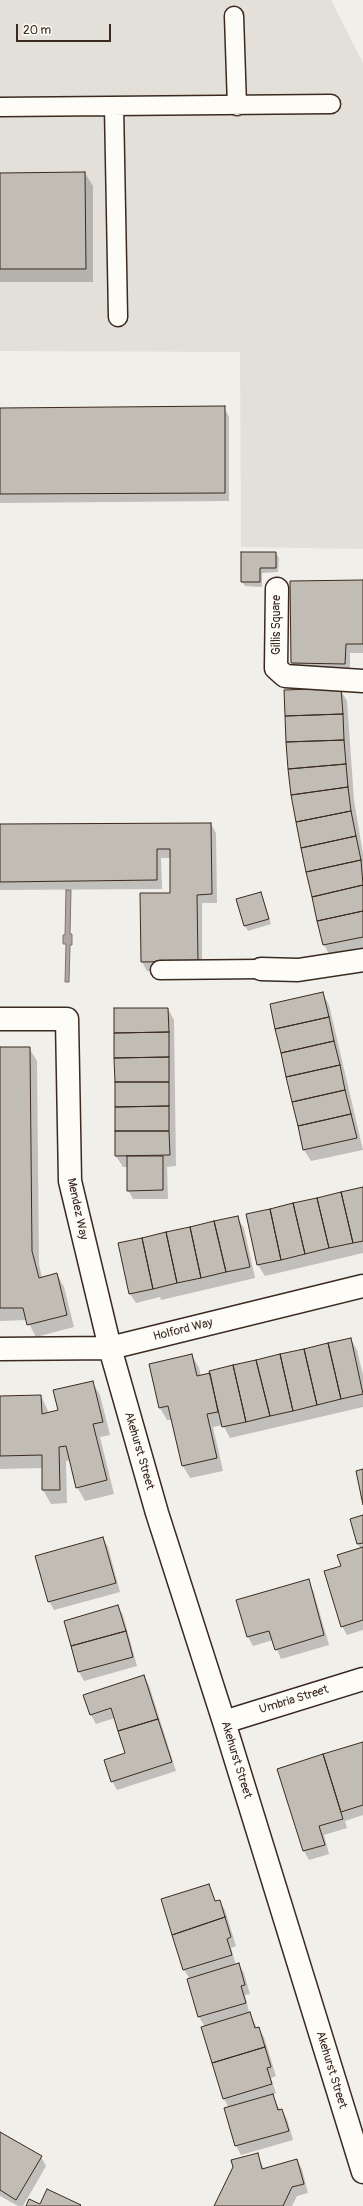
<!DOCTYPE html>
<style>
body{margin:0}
#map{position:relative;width:363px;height:2206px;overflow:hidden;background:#f1efea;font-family:Pangolin,sans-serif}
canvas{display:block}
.scale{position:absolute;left:16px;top:24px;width:95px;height:18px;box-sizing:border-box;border:2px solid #3b2a1e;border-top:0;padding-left:5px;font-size:12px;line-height:14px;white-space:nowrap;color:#3b2a1e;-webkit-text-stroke:3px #fdfcf7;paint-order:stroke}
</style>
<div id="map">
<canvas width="363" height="2206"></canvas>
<div class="scale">20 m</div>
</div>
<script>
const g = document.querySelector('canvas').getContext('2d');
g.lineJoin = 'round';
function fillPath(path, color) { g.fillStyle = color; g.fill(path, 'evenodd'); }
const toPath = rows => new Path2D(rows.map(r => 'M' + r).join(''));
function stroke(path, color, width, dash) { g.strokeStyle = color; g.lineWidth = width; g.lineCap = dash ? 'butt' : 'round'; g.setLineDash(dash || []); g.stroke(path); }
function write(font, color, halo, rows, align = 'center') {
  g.font = font + ' Pangolin,sans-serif'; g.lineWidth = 3; g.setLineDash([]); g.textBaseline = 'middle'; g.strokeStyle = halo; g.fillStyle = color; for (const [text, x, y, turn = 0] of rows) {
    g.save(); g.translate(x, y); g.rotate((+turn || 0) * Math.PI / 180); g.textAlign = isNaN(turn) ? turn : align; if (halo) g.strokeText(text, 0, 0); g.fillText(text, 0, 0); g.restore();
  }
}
const built = toPath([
 [0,0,331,0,363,63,363,549,241,547,240,352,0,351]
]);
const water = toPath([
 [66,890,71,890,70,934,72,934,72,945,70,945,69,982,65,982,66,944,63,944,63,935,65,935,66,890]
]);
const shadow = toPath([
 [85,173,93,186,93,282,0,282,0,174],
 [224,407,229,417,229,501,0,503,0,409],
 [276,553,279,558,278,572,262,573,262,587,245,586,242,582],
 [363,581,363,653,350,653,350,673,297,671,292,662],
 [340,689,347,701,354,800,363,854,363,949,330,956,324,945,292,795],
 [211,824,216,833,217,903,202,903,202,970,147,971,142,962,171,894,171,858,161,858,162,889,0,890,0,825],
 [261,893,271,924,248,931,245,926],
 [323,994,329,1005,363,1150,311,1161,304,1150,271,1005],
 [168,1009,174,1020,176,1166,167,1167,168,1199,133,1199,128,1190,128,1167,123,1167,116,1156],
 [0,1048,29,1048,37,1061,39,1264,42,1278,57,1274,64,1287,74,1327,36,1337,27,1320,0,1321],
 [363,1188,363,1253,265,1276,258,1265],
 [237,1217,244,1228,255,1278,161,1300,160,1297,136,1303,130,1294,119,1244],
 [351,1339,357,1350,363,1375,363,1407,230,1438,223,1425,213,1427,223,1471,190,1478,183,1466,172,1420,167,1420,160,1408,150,1364,192,1355,199,1368,201,1376],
 [92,1382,100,1395,110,1435,100,1437,114,1494,85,1501,77,1487,71,1460,66,1461,67,1503,51,1504,43,1490,43,1468,0,1469,0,1397,41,1396,49,1413,59,1410],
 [363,1516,363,1630,347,1635,342,1626,361,1549,358,1544],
 [103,1538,108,1547,120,1592,54,1610,49,1601],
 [308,1581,313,1590,329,1645,281,1659,273,1640,253,1646,248,1637,237,1600],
 [118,1606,123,1615,137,1666,84,1681,79,1672,65,1621],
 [144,1676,149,1685,176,1771,117,1790,112,1781,126,1753,115,1718,96,1724,91,1715],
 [363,1743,363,1815,345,1821,347,1828,324,1835,329,1854,309,1860,304,1851,279,1770],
 [209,1885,216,1902,219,1901,225,1910,236,1946,231,1948,236,1965,238,1964,244,1973,250,1994,245,1995,249,2012,257,2028,258,2028,264,2037,276,2076,271,2078,276,2093,272,2095,280,2110,282,2110,287,2119,293,2140,241,2155,236,2146,226,2109,229,2108,224,2099,202,2028,205,2027,199,2017,190,1979,184,1970],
 [0,2133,41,2157,46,2166,23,2206,18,2206,0,2196],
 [257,2154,264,2169,297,2160,302,2169,308,2193,297,2196,292,2206,215,2206]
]);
const building = toPath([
 [85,172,86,269,0,269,0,173,85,172],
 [225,406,225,493,0,494,0,408,225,406],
 [241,552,276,552,276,568,260,568,260,582,241,582,241,552],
 [363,580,363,644,346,644,345,664,291,663,290,581,363,580],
 [341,688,343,714,285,716,284,690,341,688],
 [343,714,344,740,286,742,285,716,343,714],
 [344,740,346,764,288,769,286,742,344,740],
 [346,764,348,787,291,795,288,769,346,764],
 [348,787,351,811,296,822,291,795,348,787],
 [351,811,356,836,301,848,296,822,351,811],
 [211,823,212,894,197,895,198,961,141,962,140,893,170,893,170,849,157,849,157,880,0,882,0,824,211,823],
 [356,836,361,860,306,872,301,848,356,836],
 [361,860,363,885,312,897,306,872,361,860],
 [363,885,363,911,317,921,312,897,363,885],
 [261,892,269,919,244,926,236,899,261,892],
 [363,911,363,937,323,945,317,921,363,911],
 [323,992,329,1017,275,1029,270,1004,323,992],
 [114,1008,168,1008,169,1032,114,1033,114,1008],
 [329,1017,334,1041,281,1053,275,1029,329,1017],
 [169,1032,169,1057,114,1058,114,1033,169,1032],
 [334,1041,340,1065,286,1077,281,1053,334,1041],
 [0,1047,30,1047,32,1251,39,1278,57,1273,67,1315,27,1325,23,1308,0,1308,0,1047],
 [169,1057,169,1082,115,1082,114,1058,169,1057],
 [340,1065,345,1090,292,1102,286,1077,340,1065],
 [115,1082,169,1082,169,1106,115,1107,115,1082],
 [345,1090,351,1114,298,1126,292,1102,345,1090],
 [169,1106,169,1131,115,1131,115,1107,169,1106],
 [351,1114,357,1138,303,1150,298,1126,351,1114],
 [115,1131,169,1131,170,1155,115,1156,115,1131],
 [127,1156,163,1156,163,1190,127,1191,127,1156],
 [363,1187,363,1241,353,1243,341,1192,363,1187],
 [341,1192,353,1243,329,1248,317,1198,341,1192],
 [317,1198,329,1248,305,1254,293,1203,317,1198],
 [293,1203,305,1254,281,1260,270,1209,293,1203],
 [270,1209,281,1260,257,1265,246,1214,270,1209],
 [238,1216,250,1267,226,1272,214,1221,238,1216],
 [214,1221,226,1272,201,1278,190,1227,214,1221],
 [190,1227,201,1278,177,1283,166,1232,190,1227],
 [166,1232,177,1283,153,1289,142,1238,166,1232],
 [142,1238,153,1289,129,1294,118,1243,142,1238],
 [351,1338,363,1394,341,1399,328,1343,351,1338],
 [328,1343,341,1399,317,1405,304,1349,328,1343],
 [304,1349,317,1405,293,1411,280,1354,304,1349],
 [192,1354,197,1376,210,1373,218,1412,207,1414,217,1458,182,1466,168,1406,159,1408,149,1364,192,1354],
 [280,1354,293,1411,270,1416,256,1360,280,1354],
 [256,1360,270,1416,246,1422,233,1365,256,1360],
 [233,1365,246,1422,222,1427,209,1371,233,1365],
 [93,1381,103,1422,93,1424,107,1480,76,1488,66,1446,59,1447,60,1490,42,1490,42,1455,0,1456,0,1396,41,1395,42,1414,58,1410,53,1390,93,1381],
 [363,1469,363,1505,356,1471,363,1469],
 [363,1515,363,1543,357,1544,350,1519,363,1515],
 [103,1537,116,1583,48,1602,35,1556,103,1537],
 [363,1547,363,1620,341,1627,324,1571,341,1566,337,1555,363,1547],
 [309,1579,324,1635,275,1650,269,1631,247,1637,236,1600,309,1579],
 [118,1605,126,1631,71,1646,64,1621,118,1605],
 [126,1631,133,1657,78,1672,71,1646,126,1631],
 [144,1675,158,1719,118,1731,111,1708,90,1715,83,1695,144,1675],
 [158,1719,172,1762,111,1782,104,1760,125,1753,118,1731,158,1719],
 [363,1742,363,1805,341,1812,323,1754,363,1742],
 [323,1754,343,1819,319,1826,325,1845,303,1851,277,1769,323,1754],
 [209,1884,215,1901,220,1900,225,1917,172,1935,161,1899,209,1884],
 [225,1917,231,1937,227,1939,232,1955,183,1970,172,1935,225,1917],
 [239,1963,245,1985,241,1986,246,2003,198,2017,187,1979,239,1963],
 [250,2012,255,2028,259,2027,265,2047,212,2063,201,2027,250,2012],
 [265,2047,271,2067,267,2068,272,2084,223,2099,212,2063,265,2047],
 [273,2094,278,2110,282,2109,289,2131,235,2146,224,2108,273,2094],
 [0,2132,42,2156,16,2200,0,2190,0,2132],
 [258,2153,262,2169,297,2159,304,2184,292,2187,283,2206,214,2206,233,2167,231,2160,258,2153],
 [47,2189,81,2205,80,2206,26,2206,29,2199,40,2204,47,2189]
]);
const lane = toPath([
 [234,16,237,106],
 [114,106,118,317],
 [0,107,331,104],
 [160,970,261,969]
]);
const street = toPath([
 [277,589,276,668,285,676,363,681],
 [261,969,298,970,363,960],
 [0,1019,67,1019,70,1181,110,1348,157,1513,224,1722,363,2172],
 [0,1349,110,1348,363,1286],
 [224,1722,363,1679]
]);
const streetNames = [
 ["Gillis Square",277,625,-90],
 ["Mendez Way",77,1209,78],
 ["Holford Way",183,1330,-14],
 ["Akehurst Street",139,1451,74],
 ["Umbria Street",294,1700,-17],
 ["Akehurst Street",236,1760,73],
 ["Akehurst Street",331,2070,73]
];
fillPath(built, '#e3e0da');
fillPath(water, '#aea69f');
stroke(water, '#80746b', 1);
fillPath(shadow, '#0003');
fillPath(building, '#c1bcb4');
stroke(building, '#3b2a1e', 1);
stroke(lane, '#3b2a1e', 21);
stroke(street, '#3b2a1e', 25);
stroke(lane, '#fdfcf7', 18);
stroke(street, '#fdfcf7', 22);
write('12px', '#3b2a1e', '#fdfcf7', streetNames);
</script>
